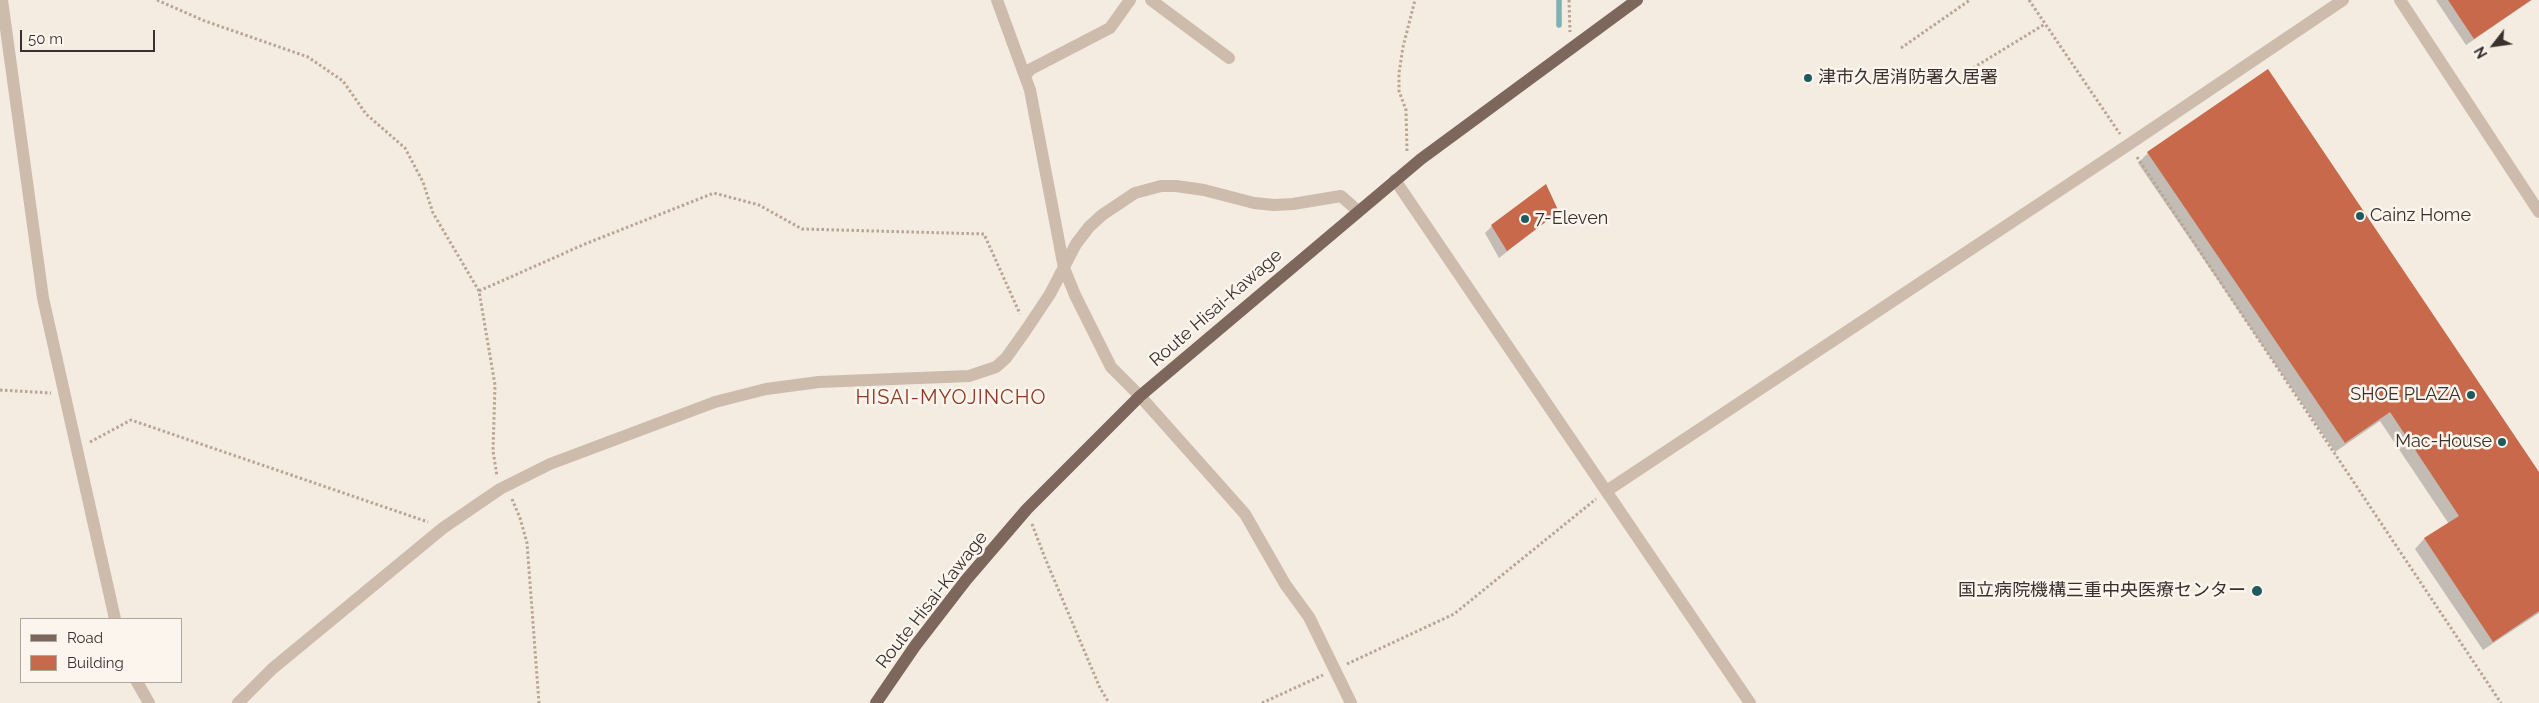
<!DOCTYPE html>
<meta charset="utf-8">
<style>
body{margin:0}
#map{position:relative;width:2539px;height:703px;overflow:hidden;background:#f4ebe1;font-family:Raleway,sans-serif}
canvas{display:block}
.legend{position:absolute;left:20px;top:618px;width:162px;height:65px;box-sizing:border-box;background:#fbf5ee;border:1px solid #aea6a0;margin:0;padding:6px 9px;list-style:none;font-size:15px;color:#3b302b}
.legend li{display:flex;align-items:center;gap:10px;height:25px}
.legend b{width:25px;border:1px solid #aea6a0}
.north{position:absolute;left:2469px;top:20px;width:50px;height:50px;-webkit-text-stroke:4px #fbf5ee;paint-order:stroke;rotate:240deg;font-size:14px;font-weight:700;line-height:20px;text-align:center;color:#3b302b}
.north::after{content:'';display:block;margin:auto;width:18px;height:22px;background:#3b302b;clip-path:polygon(50% 0,100% 100%,50% 72%,0 100%)}
.scale{position:absolute;left:20px;top:30px;width:135px;height:22px;box-sizing:border-box;border:2px solid #3b302b;border-top:0;padding-left:6px;font-size:15px;line-height:18px;white-space:nowrap;color:#3b302b;-webkit-text-stroke:4px #fbf5ee;paint-order:stroke}
</style>
<div id="map">
<canvas width="2539" height="703"></canvas>
<ul class="legend">
<li><b style="height:6px;background:#7d675c"></b>Road</li>
<li><b style="height:14px;background:#c8694b"></b>Building</li>
</ul>
<div class="north">N</div>
<div class="scale">50 m</div>
</div>
<script>
const g = document.querySelector('canvas').getContext('2d');
g.lineJoin = 'round';
function fillPath(path, color) { g.fillStyle = color; g.fill(path, 'evenodd'); }
const toPath = rows => new Path2D(rows.map(r => 'M' + r).join(''));
function stroke(path, color, width, dash) { g.strokeStyle = color; g.lineWidth = width; g.lineCap = dash ? 'butt' : 'round'; g.setLineDash(dash || []); g.stroke(path); }
function write(font, color, halo, rows, align = 'center') {
  g.font = font + ' Raleway,"Noto Sans JP",sans-serif'; g.lineWidth = 5; g.setLineDash([]); g.textBaseline = 'middle'; g.strokeStyle = halo; g.fillStyle = color; for (const [text, x, y, turn = 0] of rows) {
    g.save(); g.translate(x, y); g.rotate((+turn || 0) * Math.PI / 180); g.textAlign = isNaN(turn) ? turn : align; if (halo) g.strokeText(text, 0, 0); g.fillText(text, 0, 0); g.restore();
  }
}
const shadow = toPath([
 [2436,0,2532,0,2466,45],
 [2268,71,2539,476,2539,613,2483,650,2415,549,2424,539,2449,524,2380,421,2335,452,2138,163,2148,153],
 [1558,212,1499,258,1485,233,1492,226]
]);
const stream = toPath([
 [1559,0,1559,25]
]);
const building = toPath([
 [2448,0,2531,0,2474,39],
 [2268,69,2539,472,2539,611,2493,642,2424,538,2459,516,2390,412,2345,443,2147,152],
 [1546,184,1559,212,1507,251,1491,225]
]);
const path = toPath([
 [157,0,205,21,308,57,343,81,366,114,405,148,423,182,433,213,479,291,495,385,493,451,497,476],
 [1569,0,1570,32],
 [2029,0,2120,134],
 [1901,48,1970,0],
 [1973,68,2045,24],
 [1407,151,1406,110,1399,91,1399,73,1403,47,1415,0],
 [2137,157,2501,703],
 [479,291,585,244,714,193,759,205,802,229,984,234,1020,314],
 [0,390,51,393],
 [90,442,131,420,428,522],
 [512,499,520,518,527,543,539,703],
 [1032,524,1045,558,1100,688,1109,703],
 [1347,664,1454,614,1596,499],
 [1262,703,1323,675]
]);
const minor = toPath([
 [2,0,43,298,115,619],
 [997,0,1030,90,1064,268,1075,295,1111,367,1140,396,1245,514,1285,584,1309,617,1351,703],
 [1151,0,1229,58],
 [2400,0,2539,212],
 [1025,75,1031,69,1110,28,1130,0],
 [1395,180,1750,703],
 [1608,490,2128,145,2343,0],
 [137,682,149,703],
 [238,703,272,669,443,528,500,489,550,464,715,402,766,389,819,382,969,376,996,367,1006,358,1026,330,1050,294,1076,244,1089,227,1102,215,1135,193,1161,186,1176,186,1204,190,1254,203,1274,205,1293,204,1341,196,1358,211]
]);
const major = toPath([
 [876,703,915,646,966,580,1027,509,1140,396,1421,159,1637,0]
]);
const markers = [
 [1808,78,5,"#1f5a5e"],
 [2360,216,5,"#1f5a5e"],
 [1525,219,5,"#1f5a5e"],
 [2471,395,5,"#1f5a5e"],
 [2502,442,5,"#1f5a5e"],
 [2257,591,6,"#1f5a5e"]
];
const poiNames = [
 ["津市久居消防署久居署",1818,78],
 ["Cainz Home",2370,216],
 ["7-Eleven",1535,219],
 ["SHOE PLAZA",2461,395,"right"],
 ["Mac-House",2492,442,"right"],
 ["国立病院機構三重中央医療センター",2246,591,"right"]
];
const streetNames = [
 ["Route Hisai-Kawage",1216,308,-41],
 ["Route Hisai-Kawage",932,600,-52]
];
const quarterNames = [
 ["HISAI-MYOJINCHO",951,398]
];
fillPath(shadow, '#0003');
stroke(stream, '#7fb0b2', 5.5);
fillPath(building, '#c8694b');
stroke(path, '#b9a596', 3, [2.5, 2.5]);
stroke(minor, '#cdbbac', 12);
stroke(major, '#7d675c', 12);
for (const [x, y, r, color] of markers) { const dot = new Path2D(); dot.arc(x, y, r, 0, 2 * Math.PI); g.fillStyle = color; g.fill(dot); stroke(dot, '#fbf5ee', 2); }
write('18px', '#3b302b', '#fbf5ee', poiNames, 'left');
write('18px', '#3b302b', '#fbf5ee', streetNames);
g.letterSpacing = '1px';
write('20px', '#8c3b22', '#fbf5ee', quarterNames);
g.letterSpacing = '0px';
</script>
